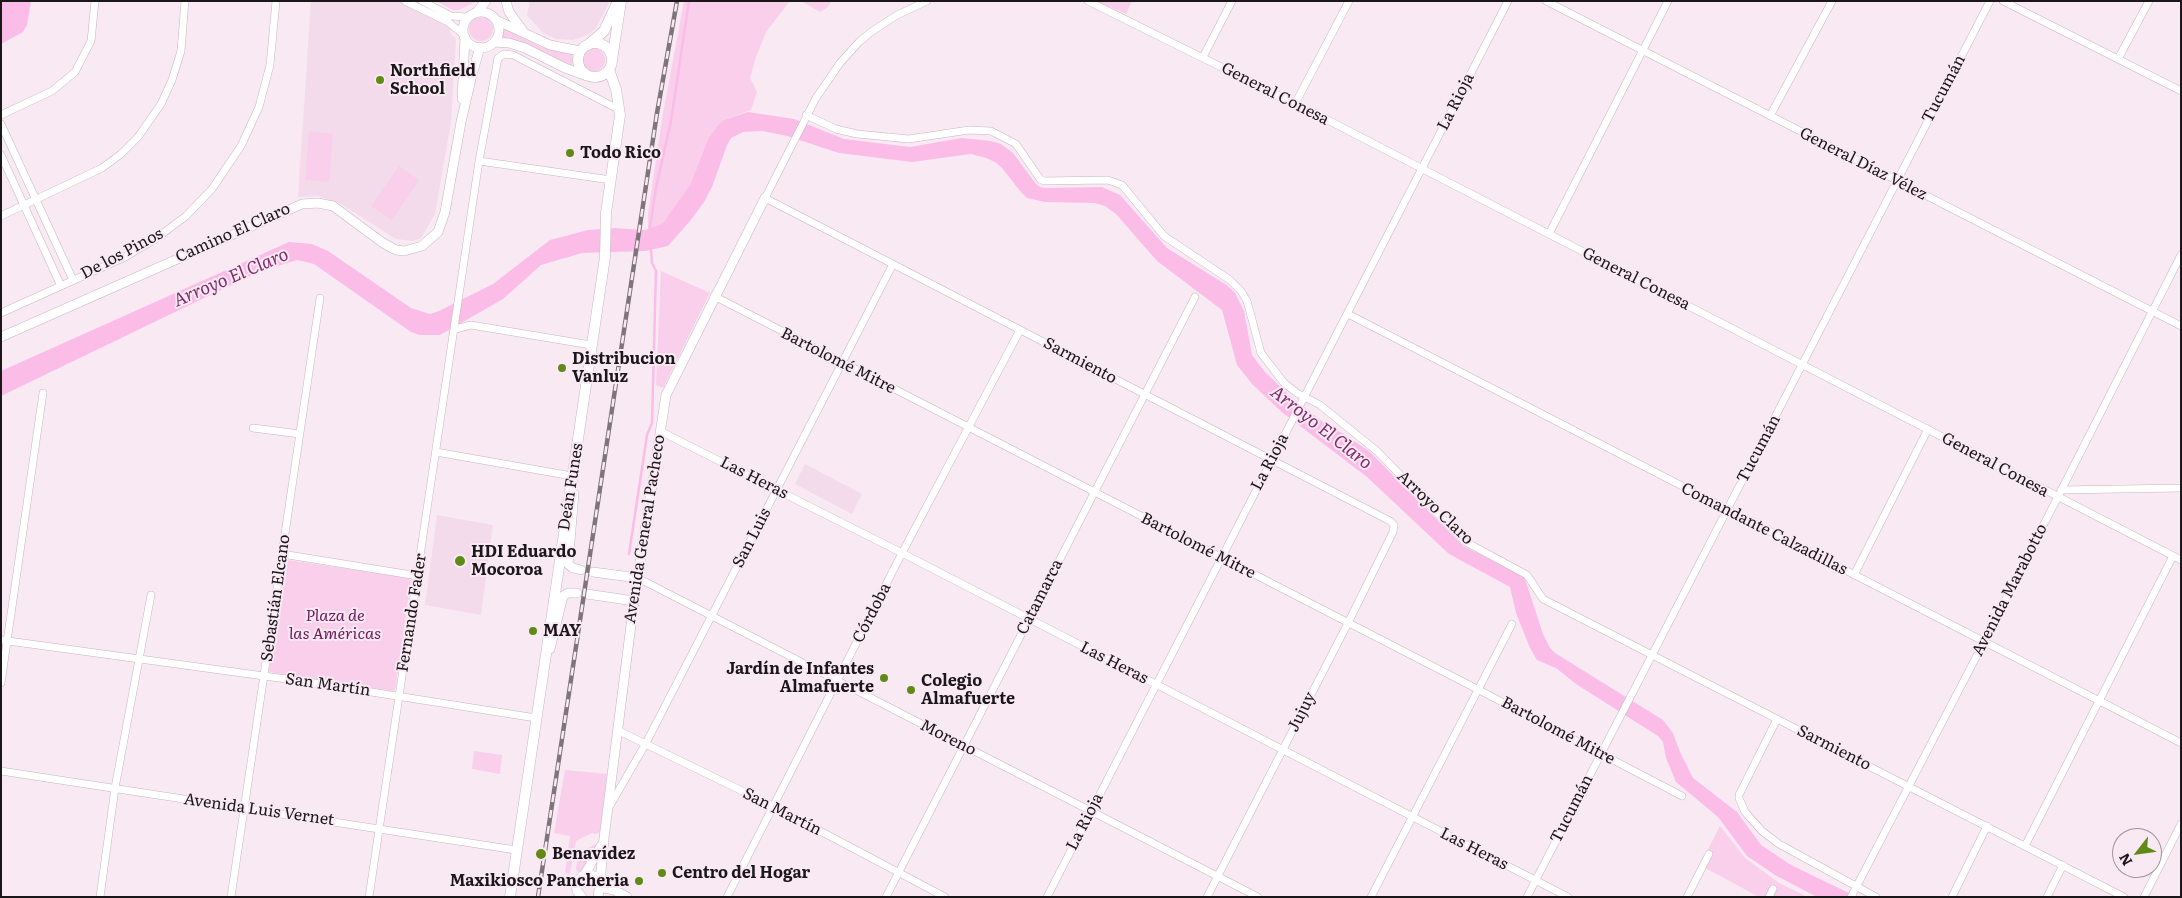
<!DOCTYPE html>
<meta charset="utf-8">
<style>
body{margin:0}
#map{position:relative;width:2182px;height:898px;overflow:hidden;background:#f9e9f3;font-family:Literata,serif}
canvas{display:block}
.frame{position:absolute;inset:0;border:2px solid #1b1619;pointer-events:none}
.north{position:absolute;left:2112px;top:828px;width:50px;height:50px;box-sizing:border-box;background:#f9e9f3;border:1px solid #a0959c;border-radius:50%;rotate:240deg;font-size:14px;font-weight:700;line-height:20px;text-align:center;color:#1b1619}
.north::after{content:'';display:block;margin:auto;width:18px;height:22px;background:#608a17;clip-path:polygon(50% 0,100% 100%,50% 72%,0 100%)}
</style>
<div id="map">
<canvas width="2182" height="898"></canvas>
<div class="frame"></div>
<div class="north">N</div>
</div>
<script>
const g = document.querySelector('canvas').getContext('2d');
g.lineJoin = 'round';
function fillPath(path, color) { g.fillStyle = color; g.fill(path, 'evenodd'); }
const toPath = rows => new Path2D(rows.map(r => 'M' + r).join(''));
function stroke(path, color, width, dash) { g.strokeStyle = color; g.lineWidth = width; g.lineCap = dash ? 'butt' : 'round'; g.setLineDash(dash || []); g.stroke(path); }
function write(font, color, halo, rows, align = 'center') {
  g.font = font + ' Literata,serif'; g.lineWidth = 4; g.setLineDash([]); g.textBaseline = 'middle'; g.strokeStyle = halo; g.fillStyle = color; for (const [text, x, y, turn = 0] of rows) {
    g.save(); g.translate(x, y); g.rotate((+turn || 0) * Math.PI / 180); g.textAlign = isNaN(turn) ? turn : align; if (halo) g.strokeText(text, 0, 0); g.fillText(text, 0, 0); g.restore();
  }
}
const built = toPath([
 [311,1,401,1,451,27,450,33,456,39,451,122,435,214,421,238,413,241,396,239,341,204,318,196,298,197],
 [530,1,610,1,596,28,590,34,573,40,556,39,542,32,527,15],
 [805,464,862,494,852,514,795,484],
 [437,515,493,525,481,615,425,605]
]);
const green = toPath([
 [436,1,477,1,459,10,453,10],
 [684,1,790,1,766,32,756,57,750,78,757,92,751,110,724,120,718,125,708,139,690,185,679,203,663,223,648,229,648,214,662,119],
 [801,1,831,1,828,7,820,12],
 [1096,1,1132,1,1126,14],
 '469 29a12 12 0 1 1 24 0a12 12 0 1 1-24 0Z',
 [503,28,541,47,575,54,572,66,534,47,501,37],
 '581 60a12 12 0 1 1 24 0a12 12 0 1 1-24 0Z',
 [309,131,333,134,329,182,305,180],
 [399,166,419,180,392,220,371,206],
 [661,271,710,293,663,388,656,385],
 [288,560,408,578,411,580,395,690,392,691,273,673,269,671,284,563],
 [474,751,502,755,500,774,472,769],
 [565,770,607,774,600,832,596,834,592,833,576,841,570,874,565,873,570,836,554,833],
 [1720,826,1745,858,1779,883,1808,897,1759,897,1700,865],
 [594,845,597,846,587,867,578,872,576,870,579,853]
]);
const water = toPath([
 [1,1,31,1,27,25,23,32,1,44],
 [748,112,794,119,844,139,910,147,962,138,991,141,1001,144,1013,153,1036,184,1040,187,1045,188,1102,187,1120,195,1167,248,1228,286,1235,293,1244,311,1252,355,1265,372,1289,395,1329,427,1342,433,1369,451,1463,546,1520,574,1525,579,1543,634,1550,648,1555,653,1663,720,1673,733,1680,752,1693,778,1737,812,1761,845,1791,865,1857,897,1817,897,1775,875,1747,856,1718,817,1676,782,1666,758,1663,742,1658,736,1576,684,1556,668,1537,660,1530,648,1516,613,1510,587,1449,554,1367,477,1283,413,1253,385,1237,365,1222,310,1157,261,1116,214,1105,206,1095,203,1045,202,1027,198,1020,191,1002,168,995,162,986,158,971,154,912,162,839,153,787,136,762,131,743,132,731,138,727,145,712,187,704,202,690,221,668,246,645,251,582,253,541,265,503,299,440,335,419,335,411,332,314,264,297,260,258,272,1,396,1,371,289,242,312,244,328,251,411,308,430,314,439,311,493,284,550,240,588,230,615,228,645,230,663,223,690,185,708,139,718,125,724,120]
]);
const stream = toPath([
 [650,228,656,188,671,121,689,1],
 [629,554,647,435,652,423,656,271,652,263,651,250]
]);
const minor = toPath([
 [405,1,448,22,464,35],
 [422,1,451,16,468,17],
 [927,1,897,15,871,32,859,42,840,63,816,98,765,198,1272,460,1390,521,1394,525,1393,532,1348,623,1207,897],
 [1088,1,1318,115,2181,560],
 [1546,1,2181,326],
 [2003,1,2181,91],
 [1203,57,1232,1],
 [2118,59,2149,1],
 [1295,104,1349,1],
 [1,115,52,91,75,72,91,41,95,1],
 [806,115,836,129,857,134,909,139,969,130,991,131,1016,144,1040,179,1044,181,1108,180,1122,185,1164,236,1230,280,1241,291,1247,301,1261,353,1284,383,1297,393,1320,405,1378,452,1464,541,1527,575,1543,599,2124,897],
 [1770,116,1832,1],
 [1,124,73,280],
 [1,155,61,286],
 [479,161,611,180],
 [1,216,102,168,121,154,138,137,161,104,172,80,181,51,185,1],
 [1549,234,1668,1],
 [714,296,1479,690,1682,796],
 [1,313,125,257,154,240,186,216,212,189,241,146,259,107,270,65,276,1],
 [1348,314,2181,743],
 [455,329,471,325,591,345],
 [253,428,300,434],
 [660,431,902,553,1568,897],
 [436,452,572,476],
 [2061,490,2181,488],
 [282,554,418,576],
 [1854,575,1928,429],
 [638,578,1258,897],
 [1,640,308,682,536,718],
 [1,683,43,393],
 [1777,719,1739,795,1739,798,1745,812,1762,831,1779,844,1876,897],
 [617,730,773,806,945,897],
 [1,771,516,850],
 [608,809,646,743,893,264],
 [2025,846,2173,556],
 [100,897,115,788,151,595],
 [231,897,320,298],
 [369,897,479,161,498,58,504,54,513,55,620,110],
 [727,897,902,553,1020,330],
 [886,897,1195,297],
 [1047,897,1508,1],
 [1371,897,1512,624],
 [1527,897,1990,1],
 [1687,897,1709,854],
 [1769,897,1773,889],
 [1851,897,1984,642,2181,255],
 [1952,897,1987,826],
 [2047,897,2063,865],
 [2144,897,2181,824]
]);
const tertiary = toPath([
 [506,1,509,12,523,31],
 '463 30a18 18 0 1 1 36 0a18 18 0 1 1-36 0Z',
 [476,13,486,1],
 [496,20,550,45,580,51],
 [494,42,509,43,525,48,565,68,587,76],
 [462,99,465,37],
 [1,337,302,204,318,203,333,206,383,243,396,250,404,251,422,246,438,232,445,212,461,122,472,75,480,47],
 [574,494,568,564,573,568,581,570],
 [593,572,638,578],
 [587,594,634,601],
 [550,649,563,596,568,593,577,593],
 [585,874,601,846],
 [600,883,604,838,634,601,666,395,765,198],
 [600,887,614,890,627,897],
 [582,897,577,891,576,883,582,876,589,874,596,877,600,883,598,897]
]);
const secondary = toPath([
 '578 60a17 17 0 1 1 34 0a17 17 0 1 1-34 0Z',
 [588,45,604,31,616,5],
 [612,60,621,1],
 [510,897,605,257,606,213,620,115,616,89,609,70]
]);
const rail = toPath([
 [538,897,657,113,677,1]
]);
const markers = [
 [380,80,5,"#608a17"],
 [570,153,5,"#608a17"],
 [562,368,5,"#608a17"],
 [460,561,6,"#608a17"],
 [533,631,5,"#608a17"],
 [884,678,5,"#608a17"],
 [911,690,5,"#608a17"],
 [541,854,6,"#608a17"],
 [662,873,5,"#608a17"],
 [639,881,5,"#608a17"]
];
const poiNames = [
 ["Northfield",390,71],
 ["School",390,89],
 ["Todo Rico",580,153],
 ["Distribucion",572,359],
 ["Vanluz",572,377],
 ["HDI Eduardo",471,552],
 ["Mocoroa",471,570],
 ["MAY",543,631],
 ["Jardín de Infantes",874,669,"right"],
 ["Almafuerte",874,687,"right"],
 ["Colegio",921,681],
 ["Almafuerte",921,699],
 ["Benavídez",552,854],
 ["Centro del Hogar",672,873],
 ["Maxikiosco Pancheria",629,881,"right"]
];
const streetNames = [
 ["Tucumán",1944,89,-62],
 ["General Conesa",1275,94,27],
 ["La Rioja",1456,102,-63],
 ["General Díaz Vélez",1863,164,27],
 ["Camino El Claro",233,233,-24],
 ["De los Pinos",122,254,-28],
 ["General Conesa",1636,279,27],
 ["Bartolomé Mitre",838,361,27],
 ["Sarmiento",1080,361,28],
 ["Tucumán",1759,449,-62],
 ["La Rioja",1270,462,-62],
 ["General Conesa",1995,465,28],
 ["Las Heras",754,478,27],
 ["Deán Funes",571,487,-81],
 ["Arroyo Claro",1435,508,44],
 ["Avenida General Pacheco",645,529,-81],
 ["Comandante Calzadillas",1764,529,27],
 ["San Luis",752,538,-63],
 ["Bartolomé Mitre",1198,546,27],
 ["Avenida Marabotto",2010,590,-63],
 ["Catamarca",1040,597,-63],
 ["Sebastián Elcano",276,598,-82],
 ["Fernando Fader",412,613,-81],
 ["Córdoba",872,613,-63],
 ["Las Heras",1114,663,27],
 ["San Martín",328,685,8],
 ["Jujuy",1302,712,-63],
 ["Bartolomé Mitre",1558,731,28],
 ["Moreno",948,738,27],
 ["Sarmiento",1834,748,27],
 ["Tucumán",1572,809,-63],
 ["Avenida Luis Vernet",259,810,8],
 ["San Martín",782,812,27],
 ["La Rioja",1085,822,-63],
 ["Las Heras",1474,849,27]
];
const parkNames = [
 ["Plaza de",335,616],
 ["las Américas",335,634]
];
const waterNames = [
 ["Arroyo El Claro",231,278,-23],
 ["Arroyo El Claro",1321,428,38]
];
fillPath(built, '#f3dbeb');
fillPath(green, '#f9cfeb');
fillPath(water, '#fbbde8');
stroke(stream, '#fbbde8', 2.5);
stroke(minor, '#c5b5bf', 8);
stroke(tertiary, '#c5b5bf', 10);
stroke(secondary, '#c5b5bf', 11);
stroke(minor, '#fff', 7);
stroke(tertiary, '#fff', 9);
stroke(secondary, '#fff', 10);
stroke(rail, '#7e747b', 4.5);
stroke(rail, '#f9e9f3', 2.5, [8]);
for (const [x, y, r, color] of markers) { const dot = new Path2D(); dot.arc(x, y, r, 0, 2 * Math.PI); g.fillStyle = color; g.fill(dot); stroke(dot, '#f9e9f3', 2); }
write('bold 16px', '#1b1619', '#f9e9f3', poiNames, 'left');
write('16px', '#1b1619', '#f9e9f3', streetNames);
write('italic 16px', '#6d175a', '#f9e9f3', parkNames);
write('italic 18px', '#822c6d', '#f9e9f3', waterNames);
</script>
